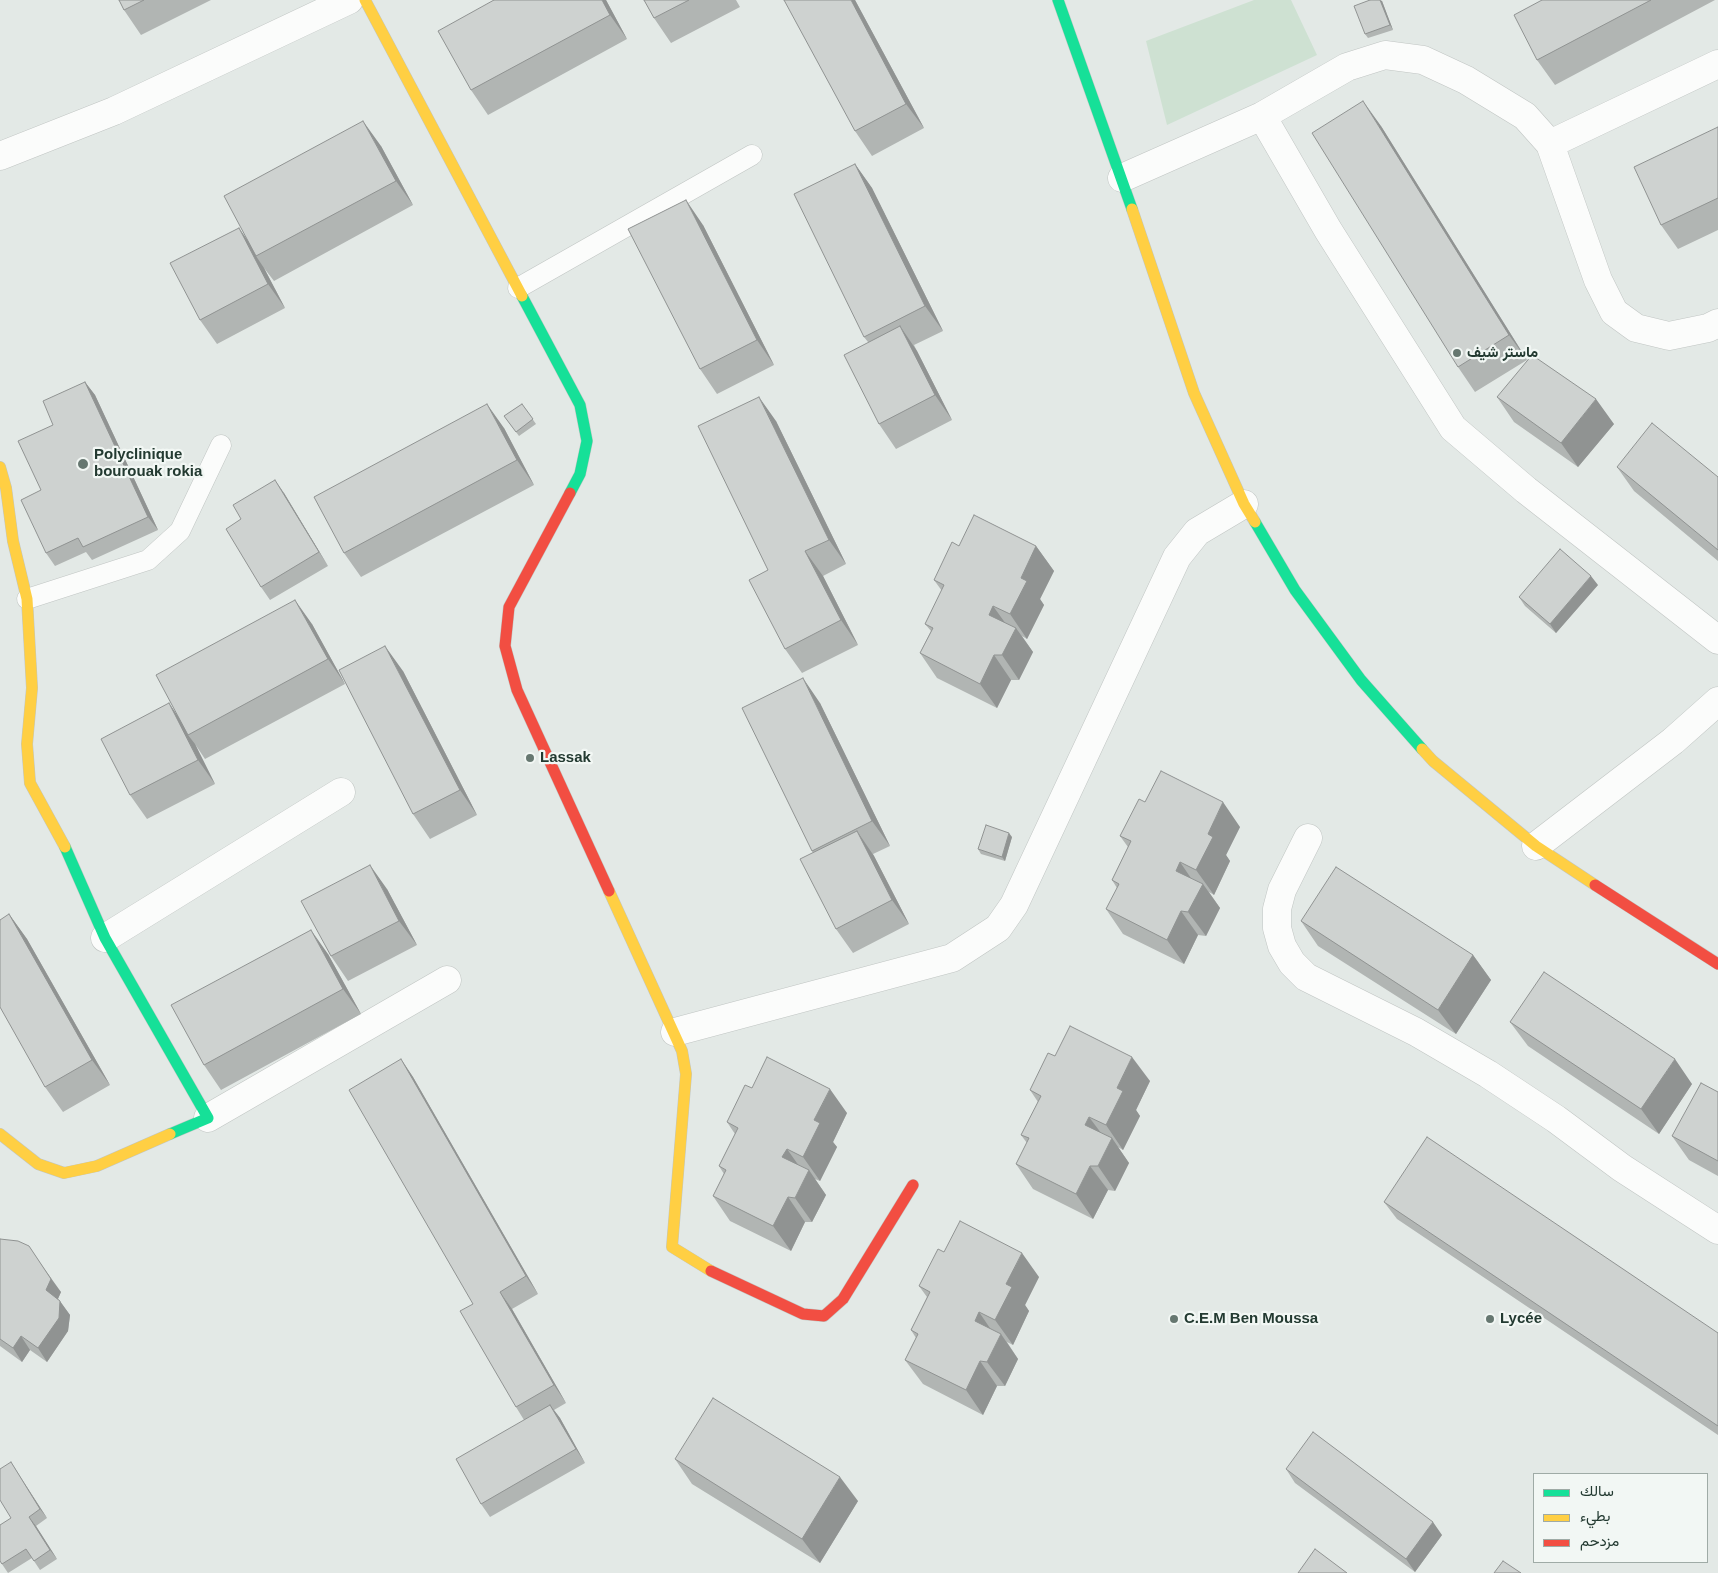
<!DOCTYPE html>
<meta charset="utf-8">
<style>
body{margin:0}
#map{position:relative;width:1718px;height:1573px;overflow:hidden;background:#e3e9e6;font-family:Helvetica,Vazirmatn,sans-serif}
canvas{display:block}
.legend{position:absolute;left:1533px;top:1473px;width:175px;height:90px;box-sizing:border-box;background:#f2f7f4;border:1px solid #9faba6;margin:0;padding:6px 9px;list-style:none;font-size:15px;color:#233a31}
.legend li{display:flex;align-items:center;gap:10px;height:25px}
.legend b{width:25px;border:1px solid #9faba6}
</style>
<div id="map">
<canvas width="1718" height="1573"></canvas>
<ul class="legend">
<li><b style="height:6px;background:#16e098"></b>سالك</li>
<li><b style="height:6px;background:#ffcf43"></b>بطيء</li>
<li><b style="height:6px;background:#f24e42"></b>مزدحم</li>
</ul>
</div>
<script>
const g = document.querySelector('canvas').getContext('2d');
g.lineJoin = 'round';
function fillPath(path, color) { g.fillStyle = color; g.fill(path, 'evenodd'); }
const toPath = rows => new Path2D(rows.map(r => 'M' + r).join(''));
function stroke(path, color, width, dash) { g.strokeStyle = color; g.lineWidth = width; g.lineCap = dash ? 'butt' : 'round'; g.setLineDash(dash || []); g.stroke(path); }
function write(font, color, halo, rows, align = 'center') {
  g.font = font + ' Helvetica,Vazirmatn,sans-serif'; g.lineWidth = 4.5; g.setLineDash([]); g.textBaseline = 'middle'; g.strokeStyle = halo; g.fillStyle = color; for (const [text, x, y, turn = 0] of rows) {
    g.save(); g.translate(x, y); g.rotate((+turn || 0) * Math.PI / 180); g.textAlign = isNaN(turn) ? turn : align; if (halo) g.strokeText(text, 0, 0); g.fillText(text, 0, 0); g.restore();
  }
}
const green = toPath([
 [1254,0,1291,0,1317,55,1167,125,1146,41]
]);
const lane = toPath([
 [518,288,752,155],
 [27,599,148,560,180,531,221,445]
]);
const street = toPath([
 [1262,116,1328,230,1453,428,1526,490,1718,640],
 [1550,144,1718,64],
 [0,156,114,111,349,0],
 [1122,178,1262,116,1347,67,1385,55,1423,60,1466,80,1525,116,1550,144,1598,280,1614,312,1636,328,1669,336,1708,328,1718,323],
 [1308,838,1282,890,1277,909,1277,928,1282,946,1292,963,1306,977,1416,1032,1488,1074,1556,1119,1622,1168,1718,1230],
 [1536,846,1673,741,1718,701],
 [105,938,341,792],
 [675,1032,952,958,998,928,1014,905,1177,557,1197,532,1244,504],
 [208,1118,447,980]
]);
const fast = toPath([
 [1058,0,1132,209],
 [522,296,580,405,587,441,580,474,570,493],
 [1255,522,1295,590,1361,680,1422,749],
 [65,847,105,938,208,1118,170,1134]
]);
const slow = toPath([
 [365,0,522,296],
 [1132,209,1194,393,1244,504,1255,522],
 [0,467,6,488,13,541,27,599,32,688,27,744,30,783,65,847],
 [1422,749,1433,761,1536,846,1595,885],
 [609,891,682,1051,686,1074,672,1247,711,1271],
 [0,1134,38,1164,64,1173,97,1166,170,1134]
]);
const jam = toPath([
 [570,493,509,607,505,646,517,690,609,891],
 [1595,885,1718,964],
 [711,1271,803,1314,824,1316,843,1299,913,1185]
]);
const wall = toPath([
 [119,0,211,0,141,35,124,10],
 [606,0,627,39,488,115,471,90],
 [644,0,736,0,740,7,671,43,654,18],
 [855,0,924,128,872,156,855,131],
 [1542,0,1715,0,1555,85,1537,60],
 [1382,1,1393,30,1368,38,1365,34],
 [1381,126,1527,360,1475,392,1458,367],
 [1718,127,1718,230,1678,249,1661,225],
 [381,146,413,205,274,281,264,268,285,308,217,344,200,320,247,239],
 [855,164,872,188,943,331,914,345,917,351,952,420,896,449,879,424,868,342,864,337],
 [703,225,774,365,717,394,700,369],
 [85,382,95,395,158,530,92,560,86,552,55,566,46,553,53,425],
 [1497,397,1614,424,1578,467,1514,422],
 [522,404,536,424,519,436,504,416],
 [776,421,846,564,823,576,858,645,802,673,785,649,768,570],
 [504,428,534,485,361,577,344,553],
 [1617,467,1718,477,1718,561,1634,491],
 [284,493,328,566,270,600,261,587],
 [959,546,1036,546,1054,571,1040,599,1044,605,1027,639,1022,636,1033,652,1019,680,1011,680,997,708,937,678,920,653,931,631,925,624,942,591,934,580],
 [1598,585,1556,633,1525,606,1519,597],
 [312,624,345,684,205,759,195,744,215,784,147,819,130,795,169,703,178,717],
 [403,671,477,815,430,839,413,814],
 [820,703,890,846,873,854,909,924,853,953,836,929,813,853,812,851],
 [1145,802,1240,827,1226,855,1230,861,1214,895,1209,892,1220,908,1206,936,1198,935,1184,964,1123,934,1106,909,1117,888,1112,880,1128,847,1120,836],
 [1012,837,1005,861,981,854,978,849],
 [387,889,417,945,348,981,331,956],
 [9,914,27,939,110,1085,63,1112,45,1087],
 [1301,921,1473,955,1491,980,1456,1034,1318,946],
 [328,954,361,1014,221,1090,204,1065],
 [1510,1022,1692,1084,1659,1134,1528,1046],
 [1055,1056,1150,1081,1136,1110,1140,1116,1123,1150,1118,1147,1129,1163,1115,1191,1108,1190,1093,1219,1033,1189,1016,1164,1027,1143,1021,1135,1038,1102,1030,1090],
 [401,1059,413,1077,538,1294,512,1309,566,1403,554,1410,560,1418,585,1463,490,1517,481,1504,524,1420,516,1407,473,1304],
 [752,1088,847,1113,833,1142,837,1147,820,1181,815,1179,826,1195,812,1222,805,1222,791,1251,730,1221,713,1196,724,1174,719,1166,735,1134,727,1122],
 [1718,1092,1718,1176,1689,1160,1672,1136],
 [1384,1202,1718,1333,1718,1435,1397,1219],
 [0,1239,61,1292,58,1299,70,1315,68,1331,47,1362,30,1350,22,1362,0,1346],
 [944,1252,1039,1277,1025,1305,1029,1311,1013,1345,1007,1342,1018,1359,1005,1386,997,1386,983,1415,923,1384,905,1360,916,1338,911,1330,927,1297,919,1286],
 [675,1459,858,1501,820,1563,692,1484],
 [11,1462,47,1518,36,1526,57,1559,40,1570,32,1558,8,1573,0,1561,11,1518],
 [1286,1469,1442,1535,1415,1572,1295,1483]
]);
const shadedWall = toPath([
 [602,0,606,0,627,39,610,15],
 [851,0,855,0,924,128,906,104],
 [1380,0,1382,1,1393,30,1390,25],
 [1363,101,1381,126,1527,360,1509,335],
 [363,121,381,146,413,205,396,181],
 [855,164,872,188,943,331,925,306],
 [686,200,703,225,774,365,757,340],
 [239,228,256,252,256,256,264,268,285,308,268,284],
 [900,326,917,351,952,420,935,395],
 [85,382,95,395,158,530,148,517],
 [759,397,776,421,846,564,829,540],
 [1596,399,1614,424,1578,467,1561,443],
 [487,404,504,428,534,485,517,460],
 [275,480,284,493,328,566,319,552],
 [1036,546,1054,571,1040,599,1044,605,1027,639,1010,614,1021,578],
 [805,551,823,576,858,645,841,620],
 [1591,576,1598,585,1556,633,1550,624],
 [295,600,312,624,345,684,328,659],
 [993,606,1011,631,989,615],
 [1016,628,1033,652,1019,680,1002,655],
 [385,646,403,671,477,815,460,790],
 [994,655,1011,680,997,708,980,684],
 [803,678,820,703,890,846,872,821],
 [169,703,186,728,188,735,195,744,215,784,198,760],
 [1223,802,1240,827,1226,855,1230,861,1214,895,1196,870,1208,834],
 [857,831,874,856,909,924,892,900],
 [1009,833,1012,837,1005,861,1002,857],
 [1180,862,1197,887,1176,871],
 [370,865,387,889,417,945,399,921],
 [1203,884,1220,908,1206,936,1188,912],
 [1181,911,1198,935,1184,964,1167,940],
 [9,914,27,939,110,1085,92,1060],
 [311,930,328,954,361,1014,343,989],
 [1473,955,1491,980,1456,1034,1438,1010],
 [1132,1057,1150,1081,1136,1110,1140,1116,1123,1150,1106,1125,1117,1088],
 [401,1059,413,1077,538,1294,526,1276],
 [1675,1059,1692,1084,1659,1134,1641,1109],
 [830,1089,847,1113,833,1142,837,1147,820,1181,803,1157,814,1120],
 [1089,1117,1107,1141,1085,1125],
 [1112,1138,1129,1163,1115,1191,1098,1166],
 [787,1149,804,1173,782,1157],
 [1090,1166,1108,1190,1093,1219,1076,1194],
 [809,1170,826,1195,812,1222,795,1198],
 [788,1197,805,1222,791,1251,773,1226],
 [1022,1253,1039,1277,1025,1305,1029,1311,1013,1345,995,1320,1006,1284],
 [38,1260,61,1292,56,1303,46,1290],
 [500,1292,512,1309,566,1403,554,1385],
 [60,1301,70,1315,68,1331,47,1362,38,1348],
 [979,1312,996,1337,975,1321],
 [1001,1334,1018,1359,1005,1386,987,1362],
 [21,1336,30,1350,22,1362,13,1348],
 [980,1361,997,1386,983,1415,966,1390],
 [550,1405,560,1418,585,1463,576,1449],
 [11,1462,17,1472,47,1518,40,1509],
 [840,1477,858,1501,820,1563,802,1539],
 [29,1517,36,1526,57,1559,50,1550],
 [1433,1522,1442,1535,1415,1572,1406,1559]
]);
const building = toPath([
 [119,0,144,0,124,10,119,0],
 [494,0,602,0,610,15,471,90,438,31,494,0],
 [644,0,689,0,654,18,644,0],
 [784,0,851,0,906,104,855,131,784,0],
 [1370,0,1380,0,1390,25,1365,34,1354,6,1370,0],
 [1542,0,1651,0,1537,60,1514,15,1542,0],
 [1363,101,1509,335,1458,367,1312,133,1363,101],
 [363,121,396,181,256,256,224,196,363,121],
 [1718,127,1718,198,1661,225,1634,167,1718,127],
 [855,164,925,306,864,337,794,194,855,164],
 [686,200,757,340,700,369,628,229,686,200],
 [239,228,268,284,200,320,170,263,239,228],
 [900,326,935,395,879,424,844,355,900,326],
 [1532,355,1596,399,1561,443,1497,397,1532,355],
 [85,382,148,517,83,547,78,538,46,553,21,500,41,490,18,441,53,425,43,401,85,382],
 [759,397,829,540,805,551,841,620,785,649,749,580,768,570,698,426,759,397],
 [487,404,517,460,344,553,314,497,487,404],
 [522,404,533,419,516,432,504,416,522,404],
 [1652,423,1718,477,1718,550,1617,467,1652,423],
 [275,480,319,552,261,587,226,529,241,519,233,505,275,480],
 [974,515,1036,546,1021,578,1027,581,1010,614,993,606,989,615,1016,628,1002,655,994,655,980,684,920,653,933,628,925,624,944,585,934,580,952,542,959,546,974,515],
 [1560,549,1591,576,1550,624,1519,597,1560,549],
 [295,600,328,659,188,735,156,675,295,600],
 [385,646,460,790,413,814,339,670,385,646],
 [803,678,872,821,812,851,742,708,803,678],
 [169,703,198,760,130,795,101,739,169,703],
 [1161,771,1223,802,1208,834,1213,837,1196,870,1180,862,1176,871,1203,884,1188,912,1181,911,1167,940,1106,909,1119,884,1112,880,1131,841,1120,836,1139,799,1145,802,1161,771],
 [986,825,1009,833,1002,857,978,849,986,825],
 [857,831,892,900,836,929,800,859,857,831],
 [370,865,399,921,331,956,301,901,370,865],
 [1336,867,1473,955,1438,1010,1301,921,1336,867],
 [9,914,92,1060,45,1087,0,1007,0,920,9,914],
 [311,930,343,989,204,1065,171,1005,311,930],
 [1544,972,1675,1059,1641,1109,1510,1022,1544,972],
 [1070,1026,1132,1057,1117,1088,1123,1091,1106,1125,1089,1117,1085,1125,1112,1138,1098,1166,1090,1166,1076,1194,1016,1164,1029,1138,1021,1135,1041,1096,1030,1090,1048,1053,1055,1056,1070,1026],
 [767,1057,830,1089,814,1120,820,1123,803,1157,787,1149,782,1157,809,1170,795,1198,788,1197,773,1226,713,1196,726,1170,719,1166,738,1128,727,1122,745,1085,752,1088,767,1057],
 [401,1059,526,1276,500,1292,554,1385,516,1407,460,1311,473,1304,349,1090,401,1059],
 [1701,1083,1718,1092,1718,1161,1672,1136,1701,1083],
 [1427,1137,1718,1333,1718,1426,1384,1202,1427,1137],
 [960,1221,1022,1253,1006,1284,1012,1287,995,1320,979,1312,975,1321,1001,1334,987,1362,980,1361,966,1390,905,1360,918,1334,911,1330,930,1292,919,1286,938,1249,944,1252,960,1221],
 [0,1239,18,1241,29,1246,51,1279,46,1290,60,1301,59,1318,38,1348,21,1336,13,1348,0,1339,0,1239],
 [713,1398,840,1477,802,1539,675,1459,713,1398],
 [550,1405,576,1449,481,1504,456,1459,550,1405],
 [1313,1432,1433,1522,1406,1559,1286,1469,1313,1432],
 [11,1462,40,1509,29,1517,50,1550,34,1561,26,1549,2,1564,0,1561,0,1525,11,1518,0,1500,0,1469,11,1462],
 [1315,1549,1347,1573,1298,1573,1315,1549],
 [1503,1561,1521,1573,1494,1573,1503,1561]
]);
const markers = [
 [1457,353,5,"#667770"],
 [83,464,6,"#667770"],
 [530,758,5,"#667770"],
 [1174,1319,5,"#667770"],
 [1490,1319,5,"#667770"]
];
const poiNames = [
 ["ماستر شيف",1467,353],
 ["Polyclinique",94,455],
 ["bourouak rokia",94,472],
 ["Lassak",540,758],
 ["C.E.M Ben Moussa",1184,1319],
 ["Lycée",1500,1319]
];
fillPath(green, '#cee1d2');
stroke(lane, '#c0c5c3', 21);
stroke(street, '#c0c5c3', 29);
stroke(fast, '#c0c6c3', 12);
stroke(slow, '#c0c6c3', 12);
stroke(jam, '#c0c6c3', 12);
stroke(lane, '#fbfcfb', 20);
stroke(street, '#fbfcfb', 28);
stroke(fast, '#16e098', 11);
stroke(slow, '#ffcf43', 11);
stroke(jam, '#f24e42', 11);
fillPath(wall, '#b1b5b3');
fillPath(shadedWall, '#909392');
fillPath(building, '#ced2d0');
stroke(building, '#909392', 1);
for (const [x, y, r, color] of markers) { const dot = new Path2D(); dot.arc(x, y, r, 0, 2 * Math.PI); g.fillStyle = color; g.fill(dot); stroke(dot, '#f2f7f4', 2); }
write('bold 15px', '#233a31', '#f2f7f4', poiNames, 'left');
</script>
